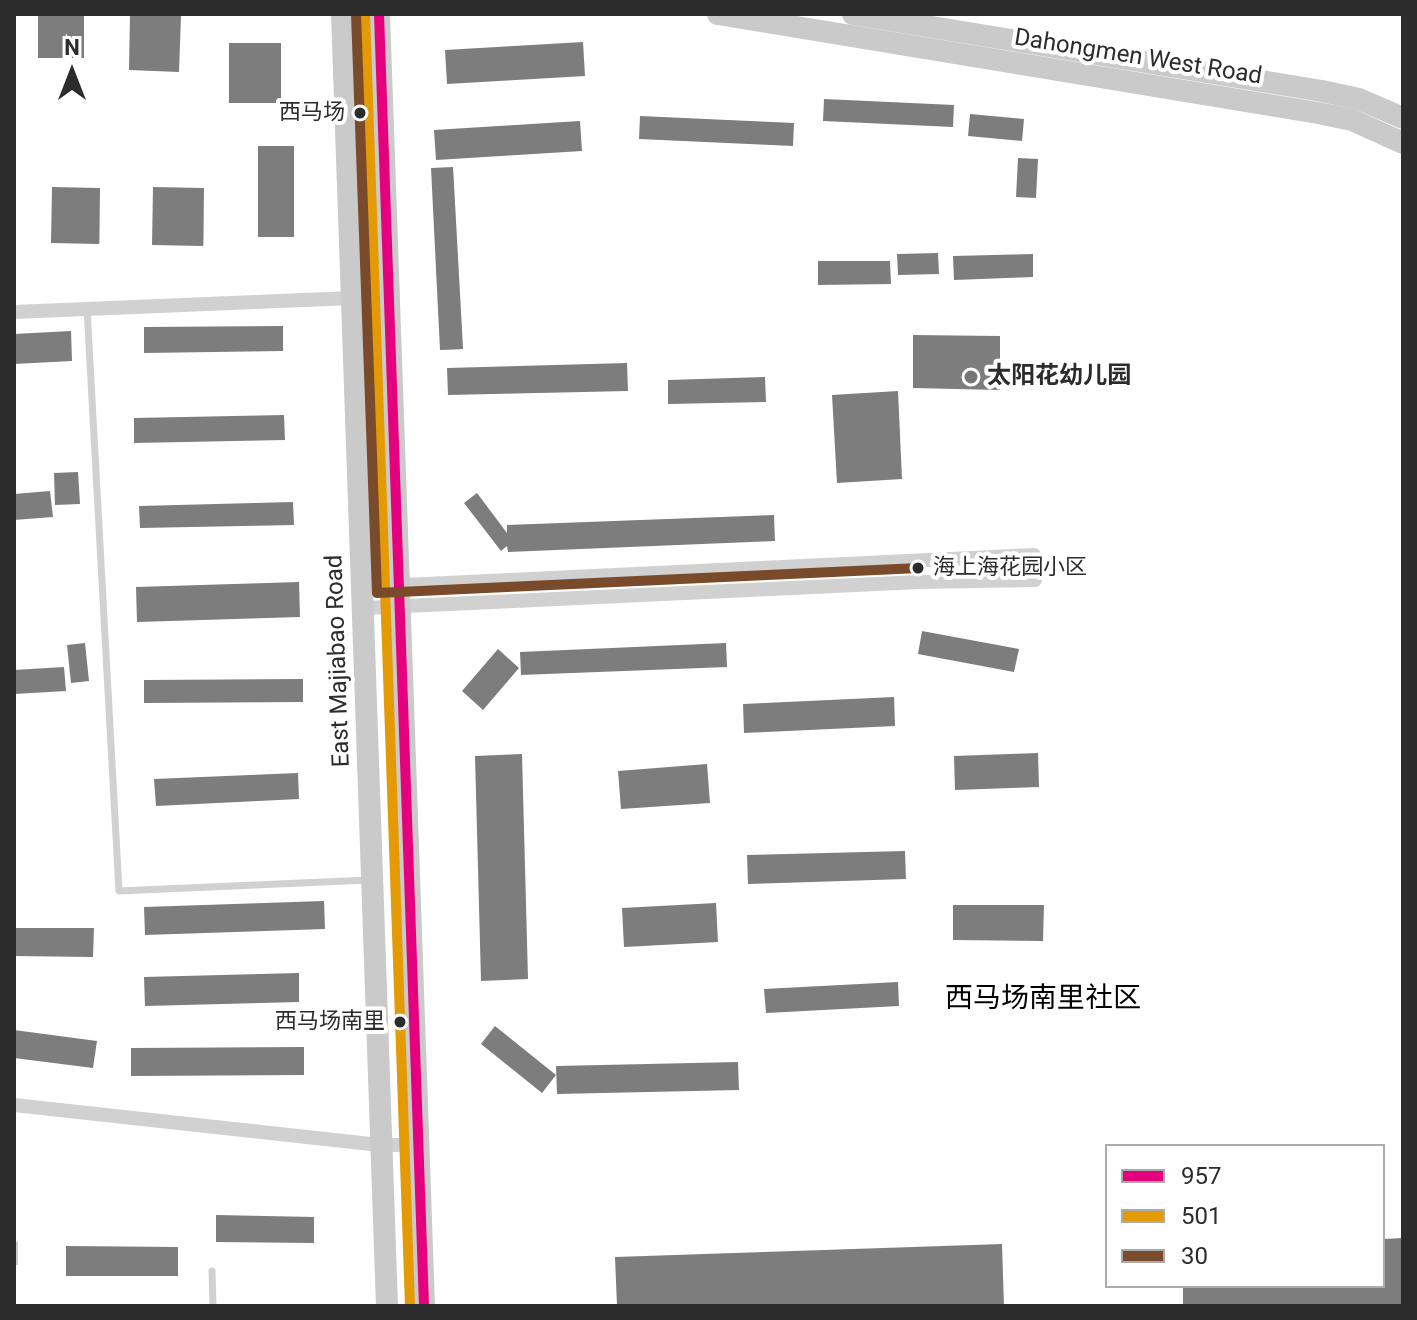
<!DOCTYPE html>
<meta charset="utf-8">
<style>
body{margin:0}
#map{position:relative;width:1417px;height:1320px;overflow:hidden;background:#fff;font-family:Roboto,sans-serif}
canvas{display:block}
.frame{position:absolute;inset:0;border:16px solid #2c2c2c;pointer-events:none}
.legend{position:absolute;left:1105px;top:1144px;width:280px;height:144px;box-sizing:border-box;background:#fff;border:2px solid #ababab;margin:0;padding:10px 14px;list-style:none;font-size:24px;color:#2c2c2c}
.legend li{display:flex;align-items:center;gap:16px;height:40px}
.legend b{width:40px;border:2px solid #ababab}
.north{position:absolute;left:32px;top:32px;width:80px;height:80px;-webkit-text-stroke:6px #fff;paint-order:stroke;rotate:0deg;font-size:22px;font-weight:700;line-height:32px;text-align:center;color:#2c2c2c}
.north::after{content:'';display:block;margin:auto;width:28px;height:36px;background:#2c2c2c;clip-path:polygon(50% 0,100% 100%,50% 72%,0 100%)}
</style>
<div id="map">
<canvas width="1417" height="1320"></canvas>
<div class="frame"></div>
<ul class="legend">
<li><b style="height:10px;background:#e5007d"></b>957</li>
<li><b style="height:10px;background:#e39a04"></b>501</li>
<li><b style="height:10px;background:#7a4b2a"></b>30</li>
</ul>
<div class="north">N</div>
</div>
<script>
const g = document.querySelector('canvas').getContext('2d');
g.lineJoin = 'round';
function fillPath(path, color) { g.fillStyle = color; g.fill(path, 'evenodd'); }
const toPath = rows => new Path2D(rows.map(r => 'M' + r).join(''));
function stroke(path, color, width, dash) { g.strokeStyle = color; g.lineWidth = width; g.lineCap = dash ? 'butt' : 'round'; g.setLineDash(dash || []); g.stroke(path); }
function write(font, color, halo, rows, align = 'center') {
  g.font = font + ' Roboto,"Noto Sans SC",sans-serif'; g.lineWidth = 8; g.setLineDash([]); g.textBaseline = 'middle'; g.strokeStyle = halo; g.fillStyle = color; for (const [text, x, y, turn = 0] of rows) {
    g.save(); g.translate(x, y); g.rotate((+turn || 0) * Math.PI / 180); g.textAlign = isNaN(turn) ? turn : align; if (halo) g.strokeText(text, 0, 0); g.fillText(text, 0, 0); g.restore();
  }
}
const shadow = toPath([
 [453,169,463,349,443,350],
 [100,190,100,243,54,242],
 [204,190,204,245,155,244],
 [14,1241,18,1242,18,1265,14,1265]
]);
const building = toPath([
 [38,14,84,14,84,58,38,58],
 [130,15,181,16,179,72,129,70],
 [583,42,585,76,447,84,445,50],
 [229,43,281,43,281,103,229,103],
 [824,99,954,105,953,127,823,121],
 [970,114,1024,119,1022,141,968,136],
 [640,116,794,123,793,146,639,139],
 [580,121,582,151,436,160,434,130],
 [258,146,294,146,294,237,258,237],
 [1018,158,1038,159,1036,198,1016,197],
 [453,167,463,349,440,350,431,168],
 [52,187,100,188,99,244,51,243],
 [153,187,204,188,203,246,152,245],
 [938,253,939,274,898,275,897,254],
 [1033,254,1033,277,954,280,953,256],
 [818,261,890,261,891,284,818,285],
 [283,326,283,351,144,353,144,327],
 [71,331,72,361,14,364,14,334],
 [913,335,1000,336,1000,390,913,388],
 [627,363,628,391,448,395,447,368],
 [765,377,766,402,668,404,668,380],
 [898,391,902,479,837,483,832,395],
 [284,415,285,440,134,443,134,418],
 [78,472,80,504,55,505,54,473],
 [50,491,53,517,14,520,14,494],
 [477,493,507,533,507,525,774,515,775,541,508,552,507,546,501,551,464,503],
 [293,502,294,525,140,528,139,506],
 [299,582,300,617,137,622,136,587],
 [922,631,1019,649,1014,672,918,654],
 [85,643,89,681,71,683,67,645],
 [726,643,727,667,521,675,520,652],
 [498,649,519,668,483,710,462,691],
 [64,667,66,691,14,694,14,670],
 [303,679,303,702,144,703,144,680],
 [894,697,895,726,744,733,743,704],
 [1038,753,1039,787,955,790,954,756],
 [522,754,528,979,481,981,475,756],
 [707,764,710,803,621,809,618,771],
 [298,773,299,799,156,806,154,779],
 [905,851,906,879,748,884,747,855],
 [324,901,325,929,145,935,144,907],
 [716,903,718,942,624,947,622,908],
 [953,905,1044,905,1043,941,953,940],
 [14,928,94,928,93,957,14,956],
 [299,973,299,1002,145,1006,144,977],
 [898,982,899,1006,766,1013,764,989],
 [495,1026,556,1075,542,1093,481,1044],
 [14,1030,97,1041,93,1068,14,1058],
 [304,1047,304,1075,131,1076,131,1048],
 [738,1062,739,1090,557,1094,556,1066],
 [216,1215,314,1217,314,1243,216,1242],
 [1403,1238,1403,1306,1183,1306,1183,1286,1383,1286,1383,1239],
 [1002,1244,1004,1306,617,1306,615,1257],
 [66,1246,178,1247,178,1276,66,1276]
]);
const lane = toPath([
 [87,308,119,891,369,880],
 [212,1271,213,1306]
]);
const street = toPath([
 [14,312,352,298],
 [363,587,1034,555,1035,580,920,582,364,608],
 [14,1105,380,1145,417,1145]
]);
const secondary = toPath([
 [342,14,387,1306],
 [379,14,424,1306],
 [718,14,1318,113,1352,120,1403,143],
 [853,14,1322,91,1359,99,1403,118]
]);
const bus1 = toPath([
 [379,14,424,1306]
]);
const bus2 = toPath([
 [365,14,410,1306]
]);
const bus3 = toPath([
 [356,14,377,593,919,568]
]);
const markers = [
 [360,113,7,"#2c2c2c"],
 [971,377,8,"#767676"],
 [918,568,7,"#2c2c2c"],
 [400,1022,7,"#2c2c2c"]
];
const busNames = [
 ["西马场",345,113],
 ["海上海花园小区",933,568,"left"],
 ["西马场南里",385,1022]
];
const streetNames = [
 ["Dahongmen West Road",1138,58,9],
 ["East Majiabao Road",339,661,-92]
];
const poiNames = [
 ["太阳花幼儿园",987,377]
];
const quarterNames = [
 ["西马场南里社区",1043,1000]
];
fillPath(shadow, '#0003');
fillPath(building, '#7d7d7d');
stroke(lane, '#d1d1d1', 7);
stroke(street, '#d1d1d1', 14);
stroke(secondary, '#cacaca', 22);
stroke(bus1, '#e5007d', 10);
stroke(bus2, '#e39a04', 10);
stroke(bus3, '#7a4b2a', 10);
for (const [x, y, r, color] of markers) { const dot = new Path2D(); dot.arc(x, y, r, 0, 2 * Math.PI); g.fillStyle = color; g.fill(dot); stroke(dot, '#fff', 3); }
write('22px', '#2c2c2c', '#fff', busNames, 'right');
write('24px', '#2c2c2c', '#fff', streetNames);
write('bold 24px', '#2c2c2c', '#fff', poiNames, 'left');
write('28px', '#000', '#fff', quarterNames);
</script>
